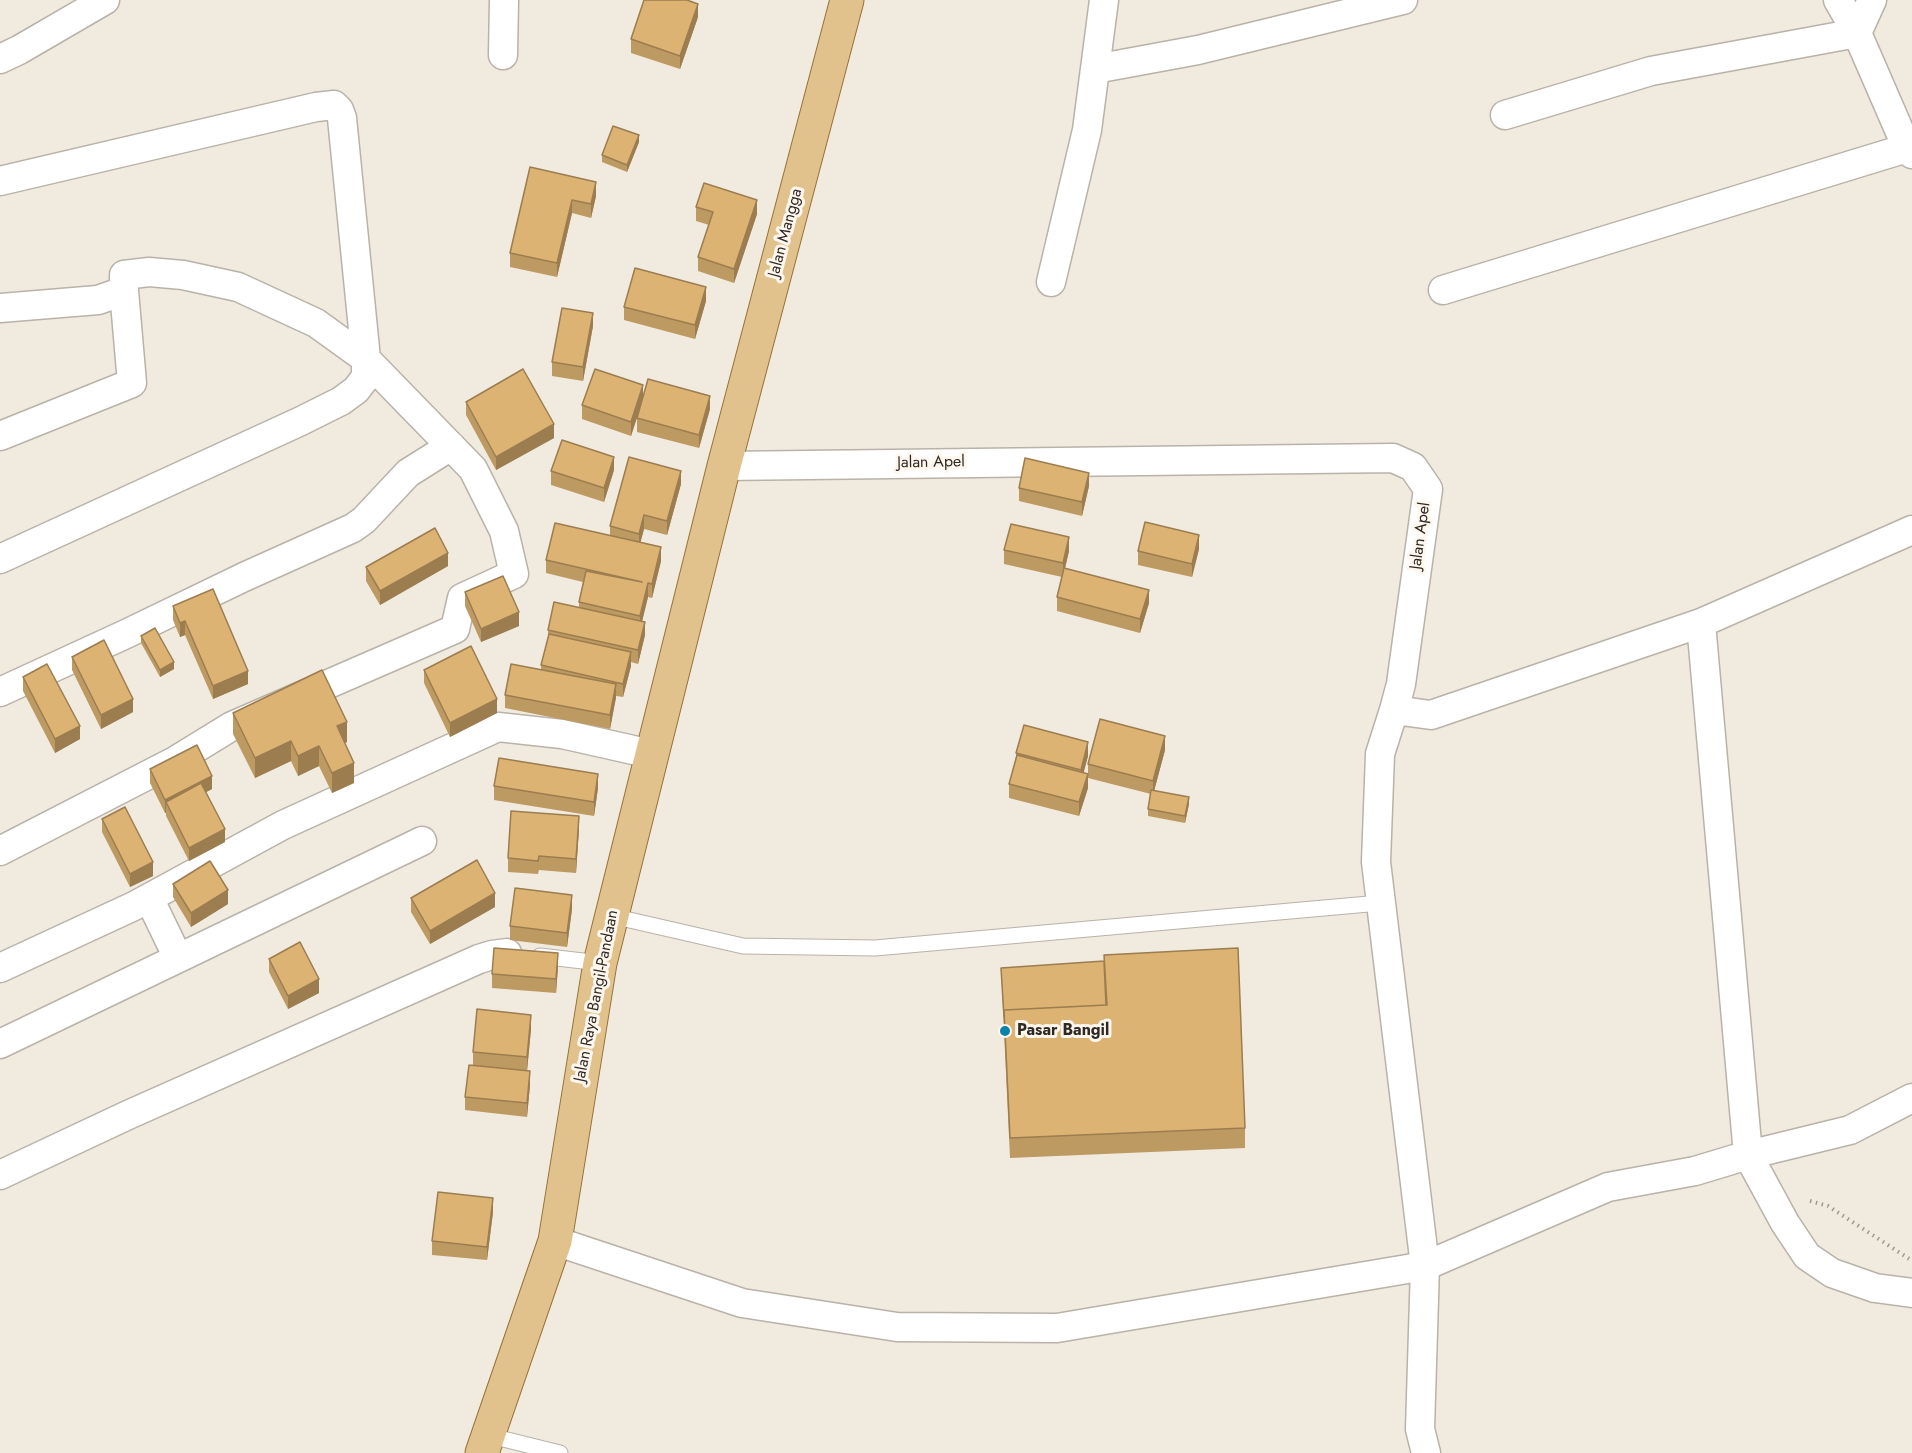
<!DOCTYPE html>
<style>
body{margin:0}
canvas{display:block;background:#f1eadf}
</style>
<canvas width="1912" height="1453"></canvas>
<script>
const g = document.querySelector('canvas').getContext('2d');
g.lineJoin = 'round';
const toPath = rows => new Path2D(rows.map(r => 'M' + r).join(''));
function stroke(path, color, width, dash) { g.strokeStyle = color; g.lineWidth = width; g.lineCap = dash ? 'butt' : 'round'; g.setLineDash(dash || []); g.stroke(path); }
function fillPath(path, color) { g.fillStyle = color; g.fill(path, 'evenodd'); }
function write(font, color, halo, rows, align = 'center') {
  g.font = font + ' Jost,sans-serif'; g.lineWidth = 6; g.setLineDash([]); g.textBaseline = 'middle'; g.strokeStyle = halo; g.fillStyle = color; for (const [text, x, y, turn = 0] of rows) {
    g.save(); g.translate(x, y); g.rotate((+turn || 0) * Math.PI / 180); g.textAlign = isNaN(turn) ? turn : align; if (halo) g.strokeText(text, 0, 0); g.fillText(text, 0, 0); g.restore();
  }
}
const path = toPath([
 [1810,1201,1828,1206,1911,1260]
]);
const lane = toPath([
 [612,916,743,946,875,948,1380,903],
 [540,956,600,963],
 [487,1435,560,1453]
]);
const street = toPath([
 [1838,0,1857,33,1907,148,1912,154],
 [503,55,504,0],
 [0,59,19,50,105,0],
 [1095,69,1198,50,1403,0],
 [1505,115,1651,71,1857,33,1872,0],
 [0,181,316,107,334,105,339,110,342,118,366,359,366,377,356,390,341,401,301,421,0,559],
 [1051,282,1087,130,1104,0],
 [1443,290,1907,148],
 [0,308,98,300,124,291,132,383,0,436],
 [724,466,1393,458,1413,467,1428,489,1401,684,1394,710,1431,715,1701,623,1912,530],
 [1701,623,1748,1155,1850,1130,1912,1098],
 [0,692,126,634,244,577,353,528,364,520,408,473,451,446],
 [1394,710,1380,754,1376,862,1425,1266,1420,1429,1426,1453],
 [0,851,175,761,232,726,455,629,462,598,514,574,504,531,473,469,366,359,316,323,238,287,183,275,149,272,124,275,124,291],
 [149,898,178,958],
 [0,968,134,906,283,825,498,727,562,734,651,754],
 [0,1044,422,841],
 [0,1175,128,1115,479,959,492,955,507,953],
 [555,1241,742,1303,897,1327,1057,1328,1425,1266,1608,1187,1695,1171,1748,1155,1785,1223,1807,1256,1832,1273,1875,1288,1912,1293]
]);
const primary = toPath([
 [482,1453,555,1241,600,963,724,466,847,0]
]);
const wall = toPath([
 [698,17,680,69,631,53,631,39],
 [639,142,627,172,602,162,602,155],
 [530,167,596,196,591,218,572,213,557,277,510,267,510,253],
 [696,207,757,214,734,283,698,271,698,257,709,225,696,221],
 [706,301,695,339,624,320,624,307],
 [593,326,583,381,552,376,552,362],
 [643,396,710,409,699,448,637,432,637,418,639,412,631,436,582,419,582,405],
 [466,402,554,438,496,470,466,415],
 [614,470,604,502,551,485,551,471],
 [681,484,667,535,644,529,640,543,661,561,652,598,648,597,642,621,645,635,638,664,631,662,631,666,623,697,616,696,610,729,505,708,505,695,541,670,541,665,548,639,548,630,579,607,579,602,583,582,546,573,546,560,610,536,610,526],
 [1089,486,1082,516,1019,501,1019,488],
 [1199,549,1192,577,1138,565,1138,551],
 [1004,550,1069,551,1065,568,1149,603,1140,633,1057,611,1057,597,1062,577,1004,564],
 [448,566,380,605,366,581,366,567],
 [465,592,519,626,481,642,465,606],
 [173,606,248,684,213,699,185,635,180,637,173,620],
 [141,636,174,669,160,677,141,643],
 [72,657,133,712,101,729,72,670],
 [424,670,497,713,450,737,424,683],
 [23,677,80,739,55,753,23,691],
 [233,713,347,742,345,743,354,783,332,793,319,766,298,776,291,761,255,778,233,734],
 [1165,750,1154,791,1189,804,1185,823,1148,816,1148,809,1151,794,1088,778,1088,764],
 [1016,753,1088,756,1083,773,1088,788,1079,816,1009,798,1009,784,1016,757],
 [150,769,212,789,206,792,225,842,189,861,166,816,166,813,165,813,150,783],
 [494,786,598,788,594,816,494,800],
 [102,819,153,876,130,887,102,832],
 [579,829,576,873,539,870,538,874,508,872,508,858],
 [173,884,228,904,191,927,173,897],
 [411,898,495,907,430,944,411,912],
 [572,909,567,947,510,940,510,926],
 [269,959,319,993,288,1009,269,972],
 [558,967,556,993,492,988,492,974],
 [1001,968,1245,1128,1245,1148,1010,1158],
 [531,1029,527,1071,530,1085,527,1117,465,1110,465,1097,473,1066,473,1052],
 [493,1212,487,1260,432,1255,432,1241]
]);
const shadedWall = toPath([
 [698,4,698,17,680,69,680,56],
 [639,135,639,142,627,172,627,165],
 [596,182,596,196,591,218,591,204],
 [572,200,572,213,557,277,557,263],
 [757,200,757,214,734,283,734,269],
 [706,287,706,301,695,339,695,325],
 [593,313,593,326,583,381,583,367],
 [643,385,643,399,631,436,631,422],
 [710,396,710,409,699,448,699,435],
 [554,424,554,438,496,470,496,457],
 [614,457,614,470,604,502,604,488],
 [681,471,681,484,667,535,667,521],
 [1089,473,1089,486,1082,516,1082,502],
 [644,515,644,529,639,548,639,534],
 [1199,535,1199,549,1192,577,1192,564],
 [1069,537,1069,551,1063,577,1063,563],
 [661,547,661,561,652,598,652,584],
 [448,553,448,566,380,605,380,591],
 [648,583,648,597,640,630,640,616],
 [1149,590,1149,603,1140,633,1140,619],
 [519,612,519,626,481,642,481,629],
 [185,621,185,635,180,637,180,623],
 [645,622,645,635,638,664,638,650],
 [631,652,631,666,623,697,623,684],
 [174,662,174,669,160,677,160,670],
 [248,671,248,684,213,699,213,686],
 [616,684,616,698,610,729,610,715],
 [133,699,133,712,101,729,101,715],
 [497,699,497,713,450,737,450,723],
 [347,722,347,742,337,746,337,726],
 [80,726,80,739,55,753,55,739],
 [1165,736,1165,750,1153,795,1153,781],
 [291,741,291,761,255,778,255,758],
 [1088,742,1088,756,1081,783,1081,770],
 [319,746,319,766,298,776,298,756],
 [354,763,354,783,332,793,332,773],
 [598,774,598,788,594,816,594,802],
 [1088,774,1088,788,1079,816,1079,802],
 [212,776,212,789,170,811,166,802,166,813,165,813,165,800],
 [1189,797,1189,804,1185,823,1185,816],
 [579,816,579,829,576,873,576,859],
 [225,829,225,842,189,861,189,848],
 [153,862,153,876,130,887,130,874],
 [228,890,228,904,191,927,191,913],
 [495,893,495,907,430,944,430,931],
 [572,895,572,909,567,947,567,933],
 [558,953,558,967,556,993,556,979],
 [319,979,319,993,288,1009,288,996],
 [531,1015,531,1029,527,1071,527,1057],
 [530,1071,530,1085,527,1117,527,1103],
 [493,1198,493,1212,487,1260,487,1247]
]);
const building = toPath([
 [644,0,687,0,698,4,680,56,631,39,644,0],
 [613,126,639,135,627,165,602,155,613,126],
 [530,167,596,182,591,204,572,200,557,263,510,253,530,167],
 [704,183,757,200,734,269,698,257,713,212,696,207,704,183],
 [635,268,706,287,695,325,624,307,635,268],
 [562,308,593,313,583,367,552,362,562,308],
 [523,369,554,424,496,457,466,402,523,369],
 [595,369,643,385,631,422,582,405,595,369],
 [648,379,710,396,699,435,637,418,648,379],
 [562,440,614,457,604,488,551,471,562,440],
 [629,457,681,471,667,521,644,515,639,534,610,526,629,457],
 [1025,458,1089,473,1082,502,1019,488,1025,458],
 [1145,522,1199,535,1192,564,1138,551,1145,522],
 [555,523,661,547,652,584,648,583,640,616,579,602,586,571,642,582,546,560,555,523],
 [1011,524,1069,537,1063,563,1004,550,1011,524],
 [435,528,448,553,380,591,366,567,435,528],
 [1064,568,1149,590,1140,619,1057,597,1064,568],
 [503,576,519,612,481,629,465,592,503,576],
 [213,589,248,671,213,686,185,621,180,623,173,606,213,589],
 [554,602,645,622,638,650,548,630,554,602],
 [155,628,174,662,160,670,141,636,155,628],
 [549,634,631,652,623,684,541,665,549,634],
 [104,640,133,699,101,715,72,657,104,640],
 [471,646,497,699,450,723,424,670,471,646],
 [47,664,80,726,55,739,23,677,47,664],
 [511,664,616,684,610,715,505,695,511,664],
 [322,670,347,722,337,726,354,763,332,773,319,746,298,756,291,741,255,758,233,713,322,670],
 [1100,719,1165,736,1153,781,1088,764,1100,719],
 [1024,725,1088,742,1081,770,1016,753,1024,725],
 [197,745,212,776,165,800,150,769,197,745],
 [1017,755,1088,774,1079,802,1009,784,1017,755],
 [499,758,598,774,594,802,494,786,499,758],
 [201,783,225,829,189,848,166,802,201,783],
 [1151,790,1189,797,1185,816,1148,809,1151,790],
 [125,807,153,862,130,874,102,819,125,807],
 [511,811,579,816,576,859,539,856,538,861,508,858,511,811],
 [477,860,495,893,430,931,411,898,477,860],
 [210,861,228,890,191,913,173,884,210,861],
 [515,888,572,895,567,933,510,926,515,888],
 [300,942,319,979,288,996,269,959,300,942],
 [494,948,558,953,556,979,492,974,494,948],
 [1238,948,1245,1128,1010,1138,1004,1010,1107,1005,1104,955,1238,948],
 [1104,961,1106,1005,1004,1010,1004,1017,1001,968,1104,961],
 [477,1009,531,1015,527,1057,473,1052,477,1009],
 [469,1065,530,1071,527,1103,465,1097,469,1065],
 [438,1192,493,1198,487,1247,432,1241,438,1192]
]);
const markers = [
 [1005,1031,6,"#0983a8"]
];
const streetNames = [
 ["Jalan Mangga",786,233,-75],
 ["Jalan Apel",931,463,-1],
 ["Jalan Apel",1421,536,-82],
 ["Jalan Raya Bangil-Pandaan",597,996,-79]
];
const poiNames = [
 ["Pasar Bangil",1017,1031]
];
stroke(lane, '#b9b2a8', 17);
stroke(street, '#b9b2a8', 31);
stroke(primary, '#967236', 35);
stroke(path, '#9e9991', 4, [1.5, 4.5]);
stroke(lane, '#fff', 15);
stroke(street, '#fff', 28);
stroke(primary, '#e2c28c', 33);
fillPath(wall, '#be9a63');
fillPath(shadedWall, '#9b7d50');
fillPath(building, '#ddb373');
stroke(building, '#9b7d50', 1.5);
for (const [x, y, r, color] of markers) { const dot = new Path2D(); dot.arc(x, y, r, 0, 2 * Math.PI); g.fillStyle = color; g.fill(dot); stroke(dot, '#fff7ed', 2); }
write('16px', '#2d2a26', '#fff7ed', streetNames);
write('bold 16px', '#2d2a26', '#fff7ed', poiNames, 'left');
</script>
